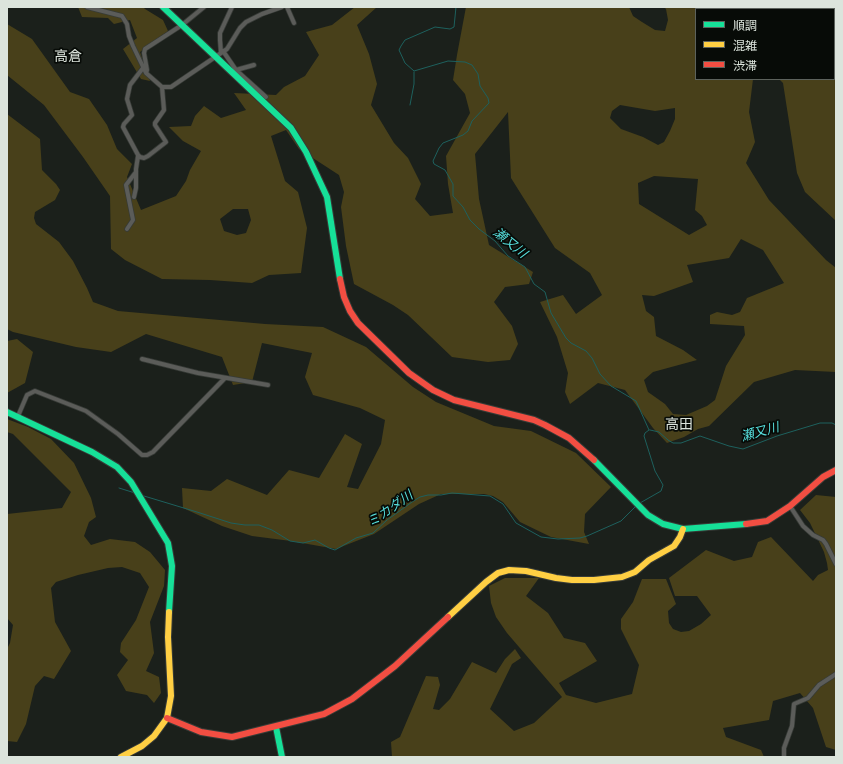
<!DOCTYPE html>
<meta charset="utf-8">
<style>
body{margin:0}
#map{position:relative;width:843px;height:764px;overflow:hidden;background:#1b201b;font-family:"Public Sans","Noto Sans JP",sans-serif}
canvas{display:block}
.frame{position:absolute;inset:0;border:8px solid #dce4dc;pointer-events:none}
.legend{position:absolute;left:695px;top:8px;width:140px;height:72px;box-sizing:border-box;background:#070b07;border:1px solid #5c625c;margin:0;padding:5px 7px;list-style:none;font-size:12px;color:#dce4dc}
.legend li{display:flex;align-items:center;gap:8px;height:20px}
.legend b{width:20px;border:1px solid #5c625c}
</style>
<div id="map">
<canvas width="843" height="764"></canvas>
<div class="frame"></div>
<ul class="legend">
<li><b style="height:5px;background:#16e098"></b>順調</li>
<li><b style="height:5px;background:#ffcf43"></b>混雑</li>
<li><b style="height:5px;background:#f24e42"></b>渋滞</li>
</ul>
</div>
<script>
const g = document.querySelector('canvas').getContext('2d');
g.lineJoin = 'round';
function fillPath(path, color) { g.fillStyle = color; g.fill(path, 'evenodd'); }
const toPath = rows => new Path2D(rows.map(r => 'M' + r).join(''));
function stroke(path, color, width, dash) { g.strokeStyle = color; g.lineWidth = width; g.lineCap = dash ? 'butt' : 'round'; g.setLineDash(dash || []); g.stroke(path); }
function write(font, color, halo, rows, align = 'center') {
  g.font = font + ' "Public Sans","Noto Sans JP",sans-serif'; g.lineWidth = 3.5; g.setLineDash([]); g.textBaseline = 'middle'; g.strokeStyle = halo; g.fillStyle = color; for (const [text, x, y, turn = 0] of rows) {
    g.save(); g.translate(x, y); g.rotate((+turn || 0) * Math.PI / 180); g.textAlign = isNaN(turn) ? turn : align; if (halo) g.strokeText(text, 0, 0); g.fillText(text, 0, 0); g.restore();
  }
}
const green = toPath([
 [78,7,143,7,145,9,163,20,168,31,140,52,150,81,141,79,123,49,137,38,130,20,114,24,108,18,82,17],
 [355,7,377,7,357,25,369,54,377,84,371,105,394,143,408,158,421,184,415,199,430,216,453,213,448,184,446,156,470,113,465,94,453,80,457,55,466,7,629,7,633,16,642,22,655,30,665,31,668,20,666,9,664,7,836,7,836,221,805,192,797,173,783,83,779,79,834,79,834,9,696,9,696,79,753,79,749,112,755,142,746,163,769,200,826,260,836,268,836,372,795,370,754,382,709,426,698,429,684,437,667,443,653,428,625,390,598,383,570,404,565,392,568,373,557,337,540,302,563,295,576,314,602,295,590,273,555,248,511,178,508,112,475,154,479,199,489,245,533,272,529,284,505,287,494,302,512,326,518,344,510,360,488,362,452,357,408,315,393,305,354,284,346,246,341,207,344,192,339,175,299,149,286,130,271,136,285,181,298,192,307,228,301,273,269,275,252,283,210,280,162,279,125,260,111,249,110,196,83,157,44,105,7,75,7,24,32,39,70,92,89,99,107,125,117,149,132,164,127,177,141,210,176,196,186,181,190,170,201,151,183,141,169,127,191,126,195,116,204,106,221,118,246,110,234,93,276,95,284,87,305,76,319,55,306,32,332,25],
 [620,105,655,111,675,108,675,119,670,131,664,142,658,145,643,137,621,129,610,118,612,111],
 [654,176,698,179,695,210,702,216,707,225,689,235,639,204,638,183],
 [233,209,248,209,251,220,246,233,237,235,224,231,220,219],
 [741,239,763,250,784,283,747,298,740,312,732,315,717,312,710,315,710,324,744,326,745,335,726,366,715,400,707,406,686,415,673,414,665,404,648,392,644,380,653,372,697,360,683,350,656,336,654,317,646,311,642,295,654,296,693,282,687,265,729,258],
 [7,114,40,139,42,170,56,184,60,190,55,200,35,212,34,218,36,224,59,242,73,261,87,288,93,302,118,311,265,324,323,327,366,347,413,387,436,402,494,426,531,431,576,453,611,487,585,514,584,532,589,544,551,537,520,522,503,502,493,496,484,494,441,494,419,504,374,534,336,549,291,541,252,536,222,526,183,508,182,488,211,491,227,479,267,495,289,470,319,478,345,434,362,444,347,487,358,489,381,444,385,420,360,408,313,395,305,377,312,353,262,343,252,382,233,385,222,357,146,334,111,352,76,347,13,332,7,329],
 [17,339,33,352,25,383,7,393,7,341],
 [7,419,28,427,51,439,74,463,91,498,96,517,89,522,84,536,91,545,110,539,135,542,150,552,165,570,164,586,150,622,154,653,146,671,159,677,161,693,154,703,147,695,126,691,117,675,128,660,120,652,121,643,136,620,149,587,140,573,122,567,108,568,78,575,56,582,51,588,55,622,71,651,54,679,44,676,35,686,26,724,17,742,7,741,7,649,10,643,13,625,7,618,7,514,62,508,71,492,13,434,7,432],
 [816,495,836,497,836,750,826,747,813,708,800,693,773,701,769,720,723,728,726,737,761,750,764,757,392,757,391,742,400,737,426,676,438,677,440,685,433,709,439,710,450,699,472,662,496,673,505,659,515,649,521,658,512,664,490,709,514,731,534,723,562,697,507,633,496,617,491,603,489,586,505,578,539,578,526,596,548,613,564,638,585,643,597,661,559,683,566,695,596,703,632,694,639,665,621,629,621,619,633,602,642,579,666,579,676,604,668,611,669,623,673,629,681,632,689,631,701,624,711,615,697,596,675,596,669,578,706,550,734,561,752,557,758,542,771,537,813,581,818,575,828,570,827,563,824,552,810,523,800,510]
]);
const stream = toPath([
 [456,7,454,27,450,29,435,27,405,40,401,46,399,50,405,63,414,71,448,61,465,62,472,65,478,74,480,86,488,98,489,103,472,121,468,131,463,135,443,143,439,148,433,161,434,164,445,170,453,184,453,196,463,207,470,220,479,229,495,241,508,256,525,267,534,284,545,292,551,313,566,338,571,343,586,351,592,358,600,374,611,386,636,401,649,430],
 [410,105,414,84,414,72],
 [650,430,659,432,668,440,673,443,681,443,700,436,729,446,743,449,777,436,820,423,832,423,836,425],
 [119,488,135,493],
 [144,496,197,512,231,523,245,525,259,525,272,530,290,541,303,543,315,540,329,548,335,550,356,538,373,533,387,520,412,502,420,497,428,495,441,495,452,493,490,496,503,504,516,523,541,537,558,539,580,538,587,536,621,521,636,506],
 [640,503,661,491,663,485,655,471,644,436,645,433,649,430]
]);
const street = toPath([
 [87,7,122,16,127,24,129,36,133,46,146,73,162,87,171,87,227,49,240,28,246,22,262,14,282,7],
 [287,7,294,23],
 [223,51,236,70,266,97],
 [221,53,220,40,220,33,232,7],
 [143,68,130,85,127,99,132,115,124,124,123,127,138,155,140,157,144,158,148,156,166,142,155,125,155,123,164,110,162,87],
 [236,70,254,65],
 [146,73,147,70,144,53,145,49,182,25,204,7],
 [134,197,136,188,136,169,138,156],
 [127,229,133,220,126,185,136,172],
 [142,359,198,373,268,385],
 [18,416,27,395,35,391,86,411,118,434,142,455,147,455,153,452,225,378],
 [790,506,803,526,813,535,823,540,826,544,836,564],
 [784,757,784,748,792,726,794,704,808,698,819,685,836,674]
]);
const fast = toPath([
 [163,7,291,128,306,152,327,197,340,279],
 [7,412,92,452,117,467,131,482,168,543,172,566,169,612],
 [594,460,648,515,663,524,683,529,746,524],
 [276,727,282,757]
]);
const slow = toPath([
 [448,617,486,582,498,573,509,570,526,571,556,578,572,580,594,580,622,577,635,572,649,560,674,546,680,537,683,529],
 [121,757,142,746,154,736,167,718,171,696,168,637,169,612]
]);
const jam = toPath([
 [340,279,344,297,350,311,358,323,409,373,433,390,454,400,534,420,545,425,569,438,594,460],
 [746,524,767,521,790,506,823,477,836,470],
 [167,718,201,732,232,737,324,714,352,699,395,666,448,617]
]);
const waterNames = [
 ["瀬又川",510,243,39],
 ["瀬又川",760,432,-15],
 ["ミカダ川",390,509,-35]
];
const quarterNames = [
 ["高倉",68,57],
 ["高田",679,425]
];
fillPath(green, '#48401a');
stroke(stream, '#1e615e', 1);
stroke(street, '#373b37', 5.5);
stroke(fast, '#373b37', 8);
stroke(slow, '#373b37', 8);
stroke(jam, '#373b37', 8);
stroke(street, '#5b5c59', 4);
stroke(fast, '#16e098', 6);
stroke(slow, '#ffcf43', 6);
stroke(jam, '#f24e42', 6);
write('italic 13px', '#56dddb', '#070b07', waterNames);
write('14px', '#dce4dc', '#070b07', quarterNames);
</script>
